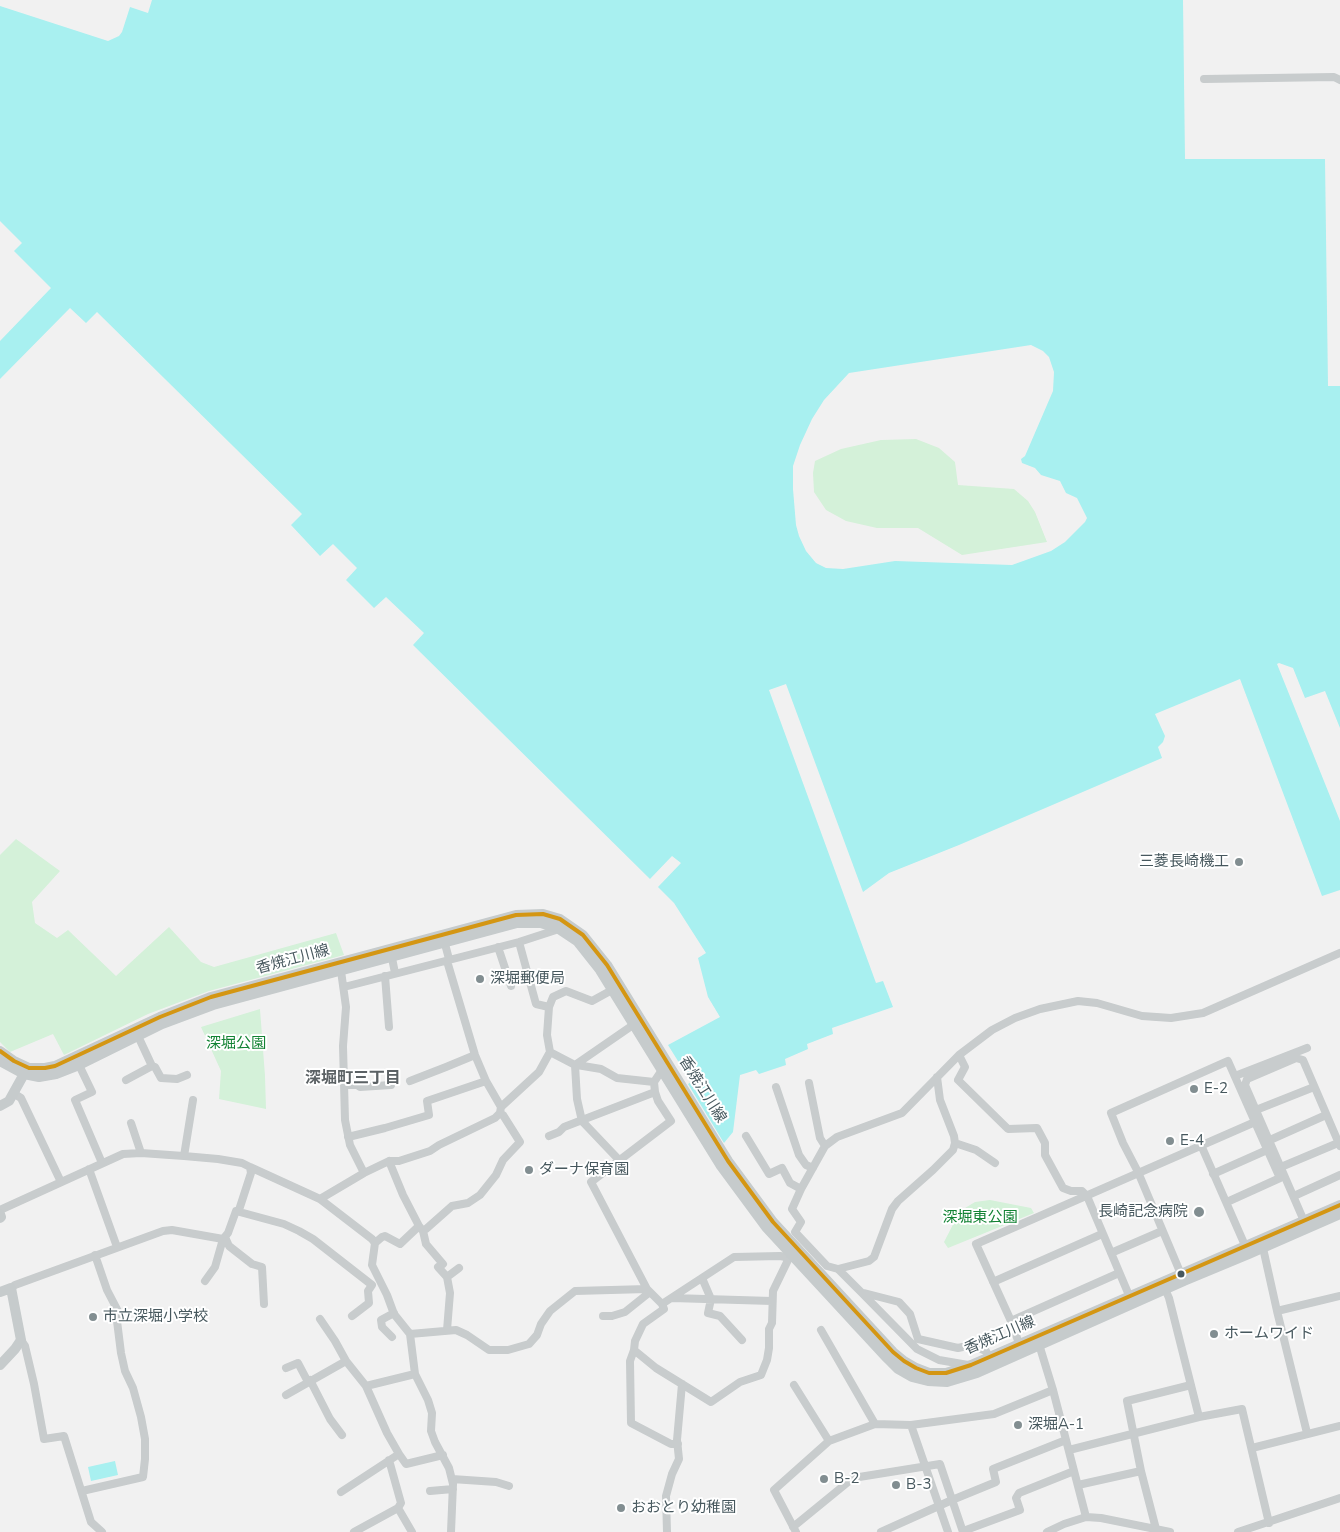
<!DOCTYPE html>
<meta charset="utf-8">
<style>
body{margin:0}
canvas{display:block;background:#f1f1f1}
</style>
<canvas width="1340" height="1532"></canvas>
<script>
const g = document.querySelector('canvas').getContext('2d');
g.lineJoin = 'round';
function fillPath(path, color) { g.fillStyle = color; g.fill(path, 'evenodd'); }
const toPath = rows => new Path2D(rows.map(r => 'M' + r).join(''));
function stroke(path, color, width, dash) { g.strokeStyle = color; g.lineWidth = width; g.lineCap = dash ? 'butt' : 'round'; g.setLineDash(dash || []); g.stroke(path); }
function write(font, color, halo, rows, align = 'center') {
  g.font = font + ' "Nunito Sans","Noto Sans JP",sans-serif'; g.lineWidth = 4; g.setLineDash([]); g.textBaseline = 'middle'; g.strokeStyle = halo; g.fillStyle = color; for (const [text, x, y, turn = 0] of rows) {
    g.save(); g.translate(x, y); g.rotate((+turn || 0) * Math.PI / 180); g.textAlign = isNaN(turn) ? turn : align; if (halo) g.strokeText(text, 0, 0); g.fillText(text, 0, 0); g.restore();
  }
}
const green = toPath([
 [916,439,939,448,955,462,958,485,1014,489,1028,501,1035,512,1047,542,962,555,918,528,877,528,846,521,826,510,814,492,813,473,815,461,841,449,881,440],
 [16,839,60,871,32,902,35,923,57,938,68,930,116,976,169,927,201,962,214,967,336,933,344,955,209,991,148,1014,64,1055,53,1034,10,1052,0,1042,0,855],
 [260,1009,265,1076,266,1109,219,1099,221,1071,201,1027],
 [990,1200,1031,1208,1034,1213,948,1248,944,1242,960,1211,975,1202]
]);
const water = toPath([
 [152,0,1183,0,1185,159,1325,159,1328,386,1340,386,1340,728,1325,691,1305,698,1293,668,1279,663,1277,664,1340,821,1340,890,1322,896,1240,679,1155,714,1165,736,1163,742,1158,747,1162,758,959,845,889,873,863,892,786,684,769,690,876,983,883,981,893,1007,832,1028,833,1034,807,1044,808,1049,785,1059,786,1065,759,1074,756,1070,740,1075,733,1132,724,1143,688,1084,691,1082,668,1045,720,1017,708,997,698,958,706,953,674,903,658,887,681,863,672,856,650,879,413,645,424,633,386,597,374,608,346,580,357,568,333,544,320,556,291,525,302,514,97,312,86,323,70,308,0,379,0,341,51,288,14,251,22,243,0,221,0,6,108,41,119,36,122,32,130,7,148,13],
 [1031,345,1043,351,1049,357,1054,372,1053,391,1025,456,1021,459,1022,463,1035,468,1041,475,1060,481,1066,493,1077,498,1087,518,1085,522,1065,542,1051,551,1012,565,895,561,843,569,826,568,816,563,806,551,799,536,796,525,793,489,793,466,800,445,812,419,824,400,849,373],
 [115,1461,118,1475,91,1481,88,1467]
]);
const minor = toPath([
 [1204,79,1334,77,1340,80],
 [519,942,536,1004,549,1007],
 [445,944,449,959,447,961,475,1055,486,1081,501,1107,500,1113,503,1115,520,1142,503,1160,496,1175,480,1195,468,1203,452,1206,426,1229,423,1231,419,1226,400,1244,385,1236,382,1237,375,1243,372,1265,387,1295,394,1314,410,1334,415,1374,428,1400,432,1413,431,1431,435,1442,449,1468,453,1484,451,1532],
 [498,947,511,986],
 [392,958,395,973],
 [341,971,346,1007,343,1046,345,1120,350,1145,364,1173],
 [385,976,389,1027],
 [344,987,519,942,559,929],
 [138,1036,152,1066,155,1067,161,1078,177,1079,187,1075],
 [550,1052,575,1065],
 [959,1055,965,1067,958,1080,1008,1129,1037,1128,1045,1143,1045,1155,1063,1188,1071,1191,1082,1191,1087,1196,1131,1300],
 [79,1065,92,1092,75,1100,102,1163],
 [575,1065,577,1099,582,1121,620,1161],
 [575,1065,633,1025],
 [577,1065,601,1069,617,1078,654,1082],
 [1235,1076,1307,1048],
 [126,1080,152,1066],
 [410,1081,446,1067,475,1055],
 [809,1083,820,1138,825,1146],
 [344,1085,357,1085,360,1087,391,1085],
 [776,1087,799,1155,806,1165,813,1168],
 [13,1093,21,1098,61,1182],
 [501,1107,539,1072,550,1052,547,1035,549,1007,553,997,566,991,592,1001,612,990],
 [1256,1110,1314,1087],
 [131,1123,141,1153],
 [549,1136,559,1132,564,1127,655,1092,654,1082,662,1070],
 [746,1136,769,1174,782,1168,790,1183,801,1189],
 [348,1137,385,1128,429,1115,427,1101,486,1081],
 [1270,1140,1326,1115],
 [955,1143,976,1150,995,1163],
 [1201,1145,1247,1250],
 [184,1156,193,1100],
 [389,1161,403,1195,419,1226],
 [250,1167,320,1199,372,1239,375,1243],
 [1281,1167,1338,1143],
 [89,1169,117,1247],
 [1213,1174,1267,1150],
 [1294,1196,1340,1175],
 [320,1199,364,1173,389,1161,399,1161,430,1151,439,1145,495,1118,500,1113],
 [0,1210,123,1154,141,1153,184,1156,218,1159,242,1163,250,1167,251,1173,239,1210,236,1211,228,1233,223,1239,172,1230,163,1231,15,1285,11,1288],
 [236,1211,284,1224,299,1231,313,1239,372,1285,368,1291,369,1303,352,1316],
 [1304,1221,1245,1085,1247,1079,1296,1058,1303,1060,1340,1146],
 [423,1231,426,1244,443,1264,438,1267,447,1277,450,1293,447,1330],
 [225,1237,229,1246,252,1264,262,1267,264,1304],
 [1263,1248,1277,1311,1340,1296],
 [1111,1253,1162,1231],
 [789,1258,773,1291,772,1323,769,1329,769,1348,767,1360,761,1375,740,1382,711,1402,656,1368,634,1350,635,1341,643,1324,664,1309,662,1304,734,1257,780,1256,791,1258],
 [838,1269,869,1261,874,1257,892,1209,898,1201,933,1170,953,1150,955,1143,954,1136,940,1100,937,1077],
 [447,1277,459,1268],
 [702,1278,711,1299,708,1313,720,1316,742,1340],
 [1183,1279,1138,1172,1123,1143,1111,1113,1228,1061,1255,1122],
 [205,1281,215,1267,223,1239],
 [993,1282,1102,1234],
 [647,1289,591,1182,671,1121,658,1101,655,1092],
 [1165,1289,1169,1298,1199,1417],
 [864,1293,899,1302,910,1314,918,1339,958,1348,971,1345,986,1351,989,1357],
 [672,1298,772,1301],
 [1277,1311,1307,1433],
 [603,1316,612,1316,625,1312,650,1292],
 [320,1319,335,1341,346,1361],
 [1011,1321,1119,1273],
 [821,1330,875,1424],
 [410,1334,456,1330,467,1335,489,1350,508,1350,529,1344,537,1335,541,1324,550,1311,575,1291,647,1289,662,1304],
 [392,1337,382,1327,381,1320,394,1313],
 [21,1340,25,1346,34,1384,44,1439,64,1436,91,1522,102,1532],
 [1038,1341,1053,1390,1086,1517],
 [1021,1349,1011,1321,976,1244,1255,1122,1280,1178,1227,1202],
 [634,1350,630,1361,631,1423,671,1444,678,1444],
 [968,1365,939,1360,917,1349,862,1293,838,1269,827,1266,795,1232,801,1222,792,1209,801,1189,825,1146,837,1137,902,1113,959,1055,992,1030,1015,1018,1040,1009,1078,1001,1097,1003,1142,1016,1171,1018,1203,1013,1340,953],
 [286,1368,298,1363,308,1382],
 [310,1380,330,1419,342,1435],
 [794,1385,829,1441],
 [366,1386,415,1374],
 [286,1395,346,1361,366,1386,387,1433,399,1454,341,1492],
 [911,1425,948,1532],
 [1252,1448,1340,1426],
 [1069,1450,1199,1417,1242,1409,1269,1523],
 [399,1454,406,1464,443,1455],
 [452,1479,496,1482,509,1486],
 [1078,1485,1141,1471],
 [82,1491,143,1477,145,1459,145,1439,141,1417,133,1388,125,1371,121,1353,117,1321,120,1315,107,1290,95,1255],
 [430,1491,453,1489],
 [398,1508,412,1532],
 [793,1527,853,1478,940,1464,963,1532],
 [1156,1529,1141,1471,1127,1401,1191,1385],
 [354,1532,398,1508,401,1503,389,1460],
 [667,1532,666,1496,672,1474,679,1459,677,1440,682,1384],
 [796,1532,774,1490,829,1441,875,1424,911,1425,994,1414,1053,1390],
 [881,1532,952,1500,996,1482,993,1469,1066,1440],
 [964,1532,966,1530,1020,1510,1016,1498,1019,1493,1074,1471],
 [1047,1532,1064,1524,1086,1517,1101,1518,1170,1532],
 [1238,1532,1340,1498]
]);
const major = toPath([
 [0,1051,14,1061,29,1068,45,1068,55,1066,160,1017,211,997,516,915,543,914,560,919,583,935,607,965,728,1161,773,1222,893,1352,904,1361,916,1368,929,1373,946,1373,971,1365,1340,1205],
 [0,1061,24,1074,39,1077,56,1074,79,1065,162,1024,213,1005,517,923,541,923,559,929,577,941,600,970,721,1166,766,1227,887,1358,898,1369,912,1377,928,1381,947,1382,977,1373,1184,1281,1249,1254,1340,1214],
 [0,1106,9,1101,24,1074],
 [0,1214,1,1217,0,1218],
 [0,1292,11,1288,21,1340,15,1349,0,1365]
]);
const bus1 = toPath([
 [0,1051,14,1061,29,1068,45,1068,55,1066,160,1017,211,997,516,915,543,914,560,919,583,935,607,965,728,1161,773,1222,893,1352,904,1361,916,1368,929,1373,946,1373,971,1365,1340,1205]
]);
const markers = [
 [1239,862,5,"#828e91"],
 [480,979,5,"#828e91"],
 [1194,1089,5,"#828e91"],
 [1170,1141,5,"#828e91"],
 [529,1170,5,"#828e91"],
 [1199,1212,6,"#828e91"],
 [1181,1274,4.5,"#47585e"],
 [93,1317,5,"#828e91"],
 [1214,1334,5,"#828e91"],
 [1018,1425,5,"#828e91"],
 [824,1479,5,"#828e91"],
 [896,1485,5,"#828e91"],
 [621,1508,5,"#828e91"]
];
const poiNames = [
 ["三菱長崎機工",1229,862,"right"],
 ["深堀郵便局",490,979],
 ["E-2",1204,1089],
 ["E-4",1180,1141],
 ["ダーナ保育園",539,1170],
 ["長崎記念病院",1188,1212,"right"],
 ["市立深堀小学校",103,1317],
 ["ホームワイド",1224,1334],
 ["深堀A-1",1028,1425],
 ["B-2",834,1479],
 ["B-3",906,1485],
 ["おおとり幼稚園",631,1508]
];
const streetNames = [
 ["香焼江川線",293,960,-15],
 ["香焼江川線",702,1090,58],
 ["香焼江川線",1000,1336,-23]
];
const parkNames = [
 ["深堀公園",236,1044],
 ["深堀東公園",980,1218]
];
const neighbourhoodNames = [
 ["深堀町三丁目",353,1079]
];
fillPath(green, '#d4f1d9');
fillPath(water, '#a8f0f0');
stroke(minor, '#c8cccd', 8);
stroke(major, '#c6cbcc', 10);
stroke(bus1, '#d49613', 4);
for (const [x, y, r, color] of markers) { const dot = new Path2D(); dot.arc(x, y, r, 0, 2 * Math.PI); g.fillStyle = color; g.fill(dot); stroke(dot, '#fff', 2); }
write('15px', '#47585e', '#fff', poiNames, 'left');
write('15px', '#47585e', '#fff', streetNames);
write('15px', '#138334', '#fff', parkNames);
write('bold 16px', '#5c6265', '#fff', neighbourhoodNames);
</script>
